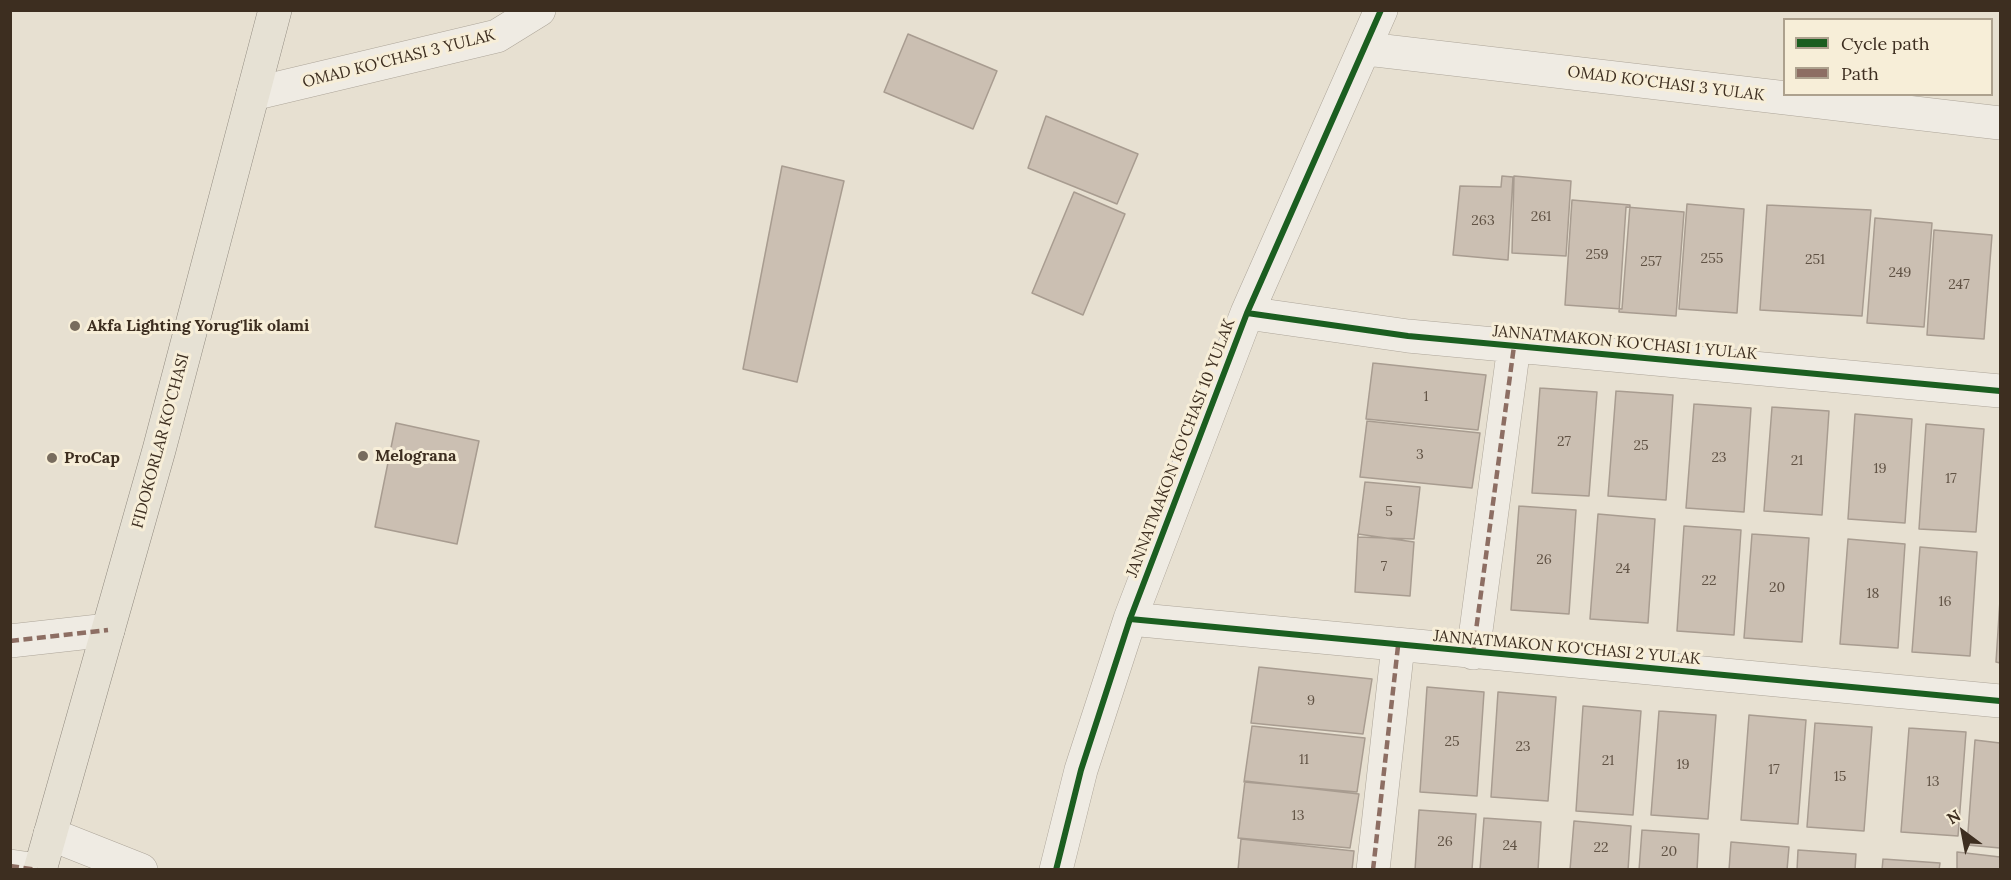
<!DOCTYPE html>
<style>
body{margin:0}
#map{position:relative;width:2011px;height:880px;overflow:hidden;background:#e7e0d1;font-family:Lora,serif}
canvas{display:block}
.frame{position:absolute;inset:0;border:12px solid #3d2e20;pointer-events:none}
.legend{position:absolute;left:1783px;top:18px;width:210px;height:78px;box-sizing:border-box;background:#f7eed8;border:2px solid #ada18e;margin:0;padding:8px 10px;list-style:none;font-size:18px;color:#3d2e20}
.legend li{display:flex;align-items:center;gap:12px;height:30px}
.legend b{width:30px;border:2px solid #ada18e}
.north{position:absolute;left:1933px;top:802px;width:60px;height:60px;-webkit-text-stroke:4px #f7eed8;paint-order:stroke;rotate:328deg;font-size:16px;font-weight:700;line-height:24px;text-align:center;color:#3d2e20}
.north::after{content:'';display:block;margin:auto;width:21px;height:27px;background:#3d2e20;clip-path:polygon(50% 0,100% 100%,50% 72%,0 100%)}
</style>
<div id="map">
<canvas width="2011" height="880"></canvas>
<div class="frame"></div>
<ul class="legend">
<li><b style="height:8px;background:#1b5e20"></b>Cycle path</li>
<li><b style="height:8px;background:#8d6e63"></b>Path</li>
</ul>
<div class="north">N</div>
</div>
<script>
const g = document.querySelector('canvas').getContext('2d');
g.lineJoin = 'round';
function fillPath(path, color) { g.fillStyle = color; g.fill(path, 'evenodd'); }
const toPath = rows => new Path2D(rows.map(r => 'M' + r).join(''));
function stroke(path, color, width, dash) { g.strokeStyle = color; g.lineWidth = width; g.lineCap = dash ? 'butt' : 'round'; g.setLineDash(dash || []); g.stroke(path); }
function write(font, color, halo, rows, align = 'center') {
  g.font = font + ' Lora,serif'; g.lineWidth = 6; g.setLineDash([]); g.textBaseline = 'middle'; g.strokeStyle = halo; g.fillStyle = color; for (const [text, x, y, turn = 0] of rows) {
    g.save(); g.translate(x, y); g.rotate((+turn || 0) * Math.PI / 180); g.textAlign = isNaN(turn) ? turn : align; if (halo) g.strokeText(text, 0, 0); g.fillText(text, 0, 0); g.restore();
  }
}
const building = toPath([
 [908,34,997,71,973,129,884,92,908,34],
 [1046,116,1138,154,1117,204,1028,168,1046,116],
 [782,166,844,181,797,382,743,369,782,166],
 [1502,176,1513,177,1508,260,1453,255,1460,186,1501,187,1502,176],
 [1514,176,1571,181,1566,256,1512,253,1514,176],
 [1074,192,1125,214,1083,315,1032,293,1074,192],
 [1572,200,1630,205,1622,309,1565,305,1572,200],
 [1687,204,1744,209,1737,313,1679,309,1687,204],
 [1767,205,1871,210,1862,316,1760,310,1767,205],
 [1626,207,1684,212,1676,316,1619,312,1626,207],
 [1875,218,1932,223,1924,327,1867,323,1875,218],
 [1934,230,1992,235,1984,339,1927,335,1934,230],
 [1373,363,1486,375,1478,430,1366,419,1373,363],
 [1540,388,1597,392,1589,496,1532,493,1540,388],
 [1616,391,1673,395,1666,500,1608,496,1616,391],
 [1694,404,1751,408,1744,512,1686,508,1694,404],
 [1772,407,1829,411,1822,515,1764,511,1772,407],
 [1855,414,1912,419,1905,523,1848,519,1855,414],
 [1367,421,1480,433,1472,488,1360,477,1367,421],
 [396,423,479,441,457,544,375,527,396,423],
 [1926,424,1984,429,1976,532,1919,529,1926,424],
 [1365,482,1420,487,1414,539,1358,537,1365,482],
 [1519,506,1576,510,1569,614,1511,610,1519,506],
 [1598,514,1655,519,1648,623,1590,619,1598,514],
 [1684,526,1741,530,1734,635,1677,631,1684,526],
 [1358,534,1414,542,1410,596,1355,592,1358,534],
 [1752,534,1809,538,1802,642,1744,638,1752,534],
 [1848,539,1905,544,1898,648,1840,644,1848,539],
 [1920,547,1977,552,1970,656,1912,652,1920,547],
 [2000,600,2000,663,1996,662,2000,600],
 [1259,667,1372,679,1363,734,1251,723,1259,667],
 [1427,687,1484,692,1477,796,1420,792,1427,687],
 [1498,692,1556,697,1548,801,1491,797,1498,692],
 [1583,706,1641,711,1633,815,1576,811,1583,706],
 [1659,711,1716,715,1708,819,1651,815,1659,711],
 [1749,715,1806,720,1798,824,1741,820,1749,715],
 [1815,723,1872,727,1864,831,1807,827,1815,723],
 [1252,726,1365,738,1357,792,1244,782,1252,726],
 [1909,728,1966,732,1958,836,1901,832,1909,728],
 [1975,740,2000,743,2000,848,1967,845,1975,740],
 [1245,781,1359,794,1350,848,1238,838,1245,781],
 [1419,810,1476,814,1472,870,1415,870,1419,810],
 [1484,818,1541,822,1538,870,1480,870,1484,818],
 [1574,821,1631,826,1628,870,1570,870,1574,821],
 [1642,830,1699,834,1697,870,1639,870,1642,830],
 [1241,839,1354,851,1352,870,1238,870,1241,839],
 [1731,842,1789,847,1787,870,1729,870,1731,842],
 [1798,850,1856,854,1855,870,1797,870,1798,850],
 [1957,852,2000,857,2000,870,1957,870,1957,852],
 [1883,859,1940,863,1939,870,1882,870,1883,859]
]);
const minor = toPath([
 [1367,49,2000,123],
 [253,94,497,36,539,10],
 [1247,313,1408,336,2000,391],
 [1130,619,2000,701],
 [10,641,108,630],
 [1473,653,1514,346],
 [50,834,141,870],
 [10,866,37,870],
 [1056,870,1081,770,1130,619,1247,313,1381,10],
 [1373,870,1398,646]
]);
const major = toPath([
 [40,870,159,450,275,10]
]);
const quiet = toPath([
 [10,641,108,630],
 [1473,653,1514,346],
 [10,866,37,870],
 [1373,870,1398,646]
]);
const cycleway = toPath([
 [1247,313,1408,336,2000,391],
 [1130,619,2000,701],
 [1056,870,1081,770,1130,619,1247,313,1381,10]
]);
const markers = [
 [75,326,6,"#786c5e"],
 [363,456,6,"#786c5e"],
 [52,458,6,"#786c5e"]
];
const numberNames = [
 ["261",1541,217],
 ["263",1483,221],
 ["259",1597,255],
 ["255",1712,259],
 ["251",1815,260],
 ["257",1651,262],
 ["249",1900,273],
 ["247",1959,285],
 ["1",1426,397],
 ["27",1564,442],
 ["25",1641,446],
 ["3",1420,455],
 ["23",1719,458],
 ["21",1797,461],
 ["19",1880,469],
 ["17",1951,479],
 ["5",1389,512],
 ["26",1544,560],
 ["7",1384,567],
 ["24",1623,569],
 ["22",1709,581],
 ["20",1777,588],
 ["18",1873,594],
 ["16",1945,602],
 ["9",1311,701],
 ["25",1452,742],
 ["23",1523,747],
 ["11",1304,760],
 ["21",1608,761],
 ["19",1683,765],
 ["17",1774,770],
 ["15",1840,777],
 ["13",1933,782],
 ["13",1298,816],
 ["26",1445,842],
 ["24",1510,846],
 ["22",1601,848],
 ["20",1669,852]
];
const streetNames = [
 ["OMAD KO'CHASI 3 YULAK",399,59,-14],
 ["OMAD KO'CHASI 3 YULAK",1666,84,7],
 ["JANNATMAKON KO'CHASI 1 YULAK",1625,343,5],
 ["FIDOKORLAR KO'CHASI",161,441,-75],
 ["JANNATMAKON KO'CHASI 10 YULAK",1181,448,-69],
 ["JANNATMAKON KO'CHASI 2 YULAK",1567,648,5]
];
const poiNames = [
 ["Akfa Lighting Yorug'lik olami",87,326],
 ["Melograna",375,456],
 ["ProCap",64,458]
];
fillPath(building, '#cbbfb2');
stroke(building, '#a89c90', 1.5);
stroke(minor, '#ada599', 34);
stroke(major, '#928b80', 34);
stroke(minor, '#efebe3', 33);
stroke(major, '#e6e1d4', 33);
stroke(quiet, '#8d6e63', 4.5, [9, 4.5]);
stroke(cycleway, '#1b5e20', 6);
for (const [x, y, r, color] of markers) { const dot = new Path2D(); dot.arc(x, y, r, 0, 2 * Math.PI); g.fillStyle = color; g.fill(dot); stroke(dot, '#f7eed8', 2); }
write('14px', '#605244', null, numberNames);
write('16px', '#3d2e20', '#f7eed8', streetNames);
write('bold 16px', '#3d2e20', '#f7eed8', poiNames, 'left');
</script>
